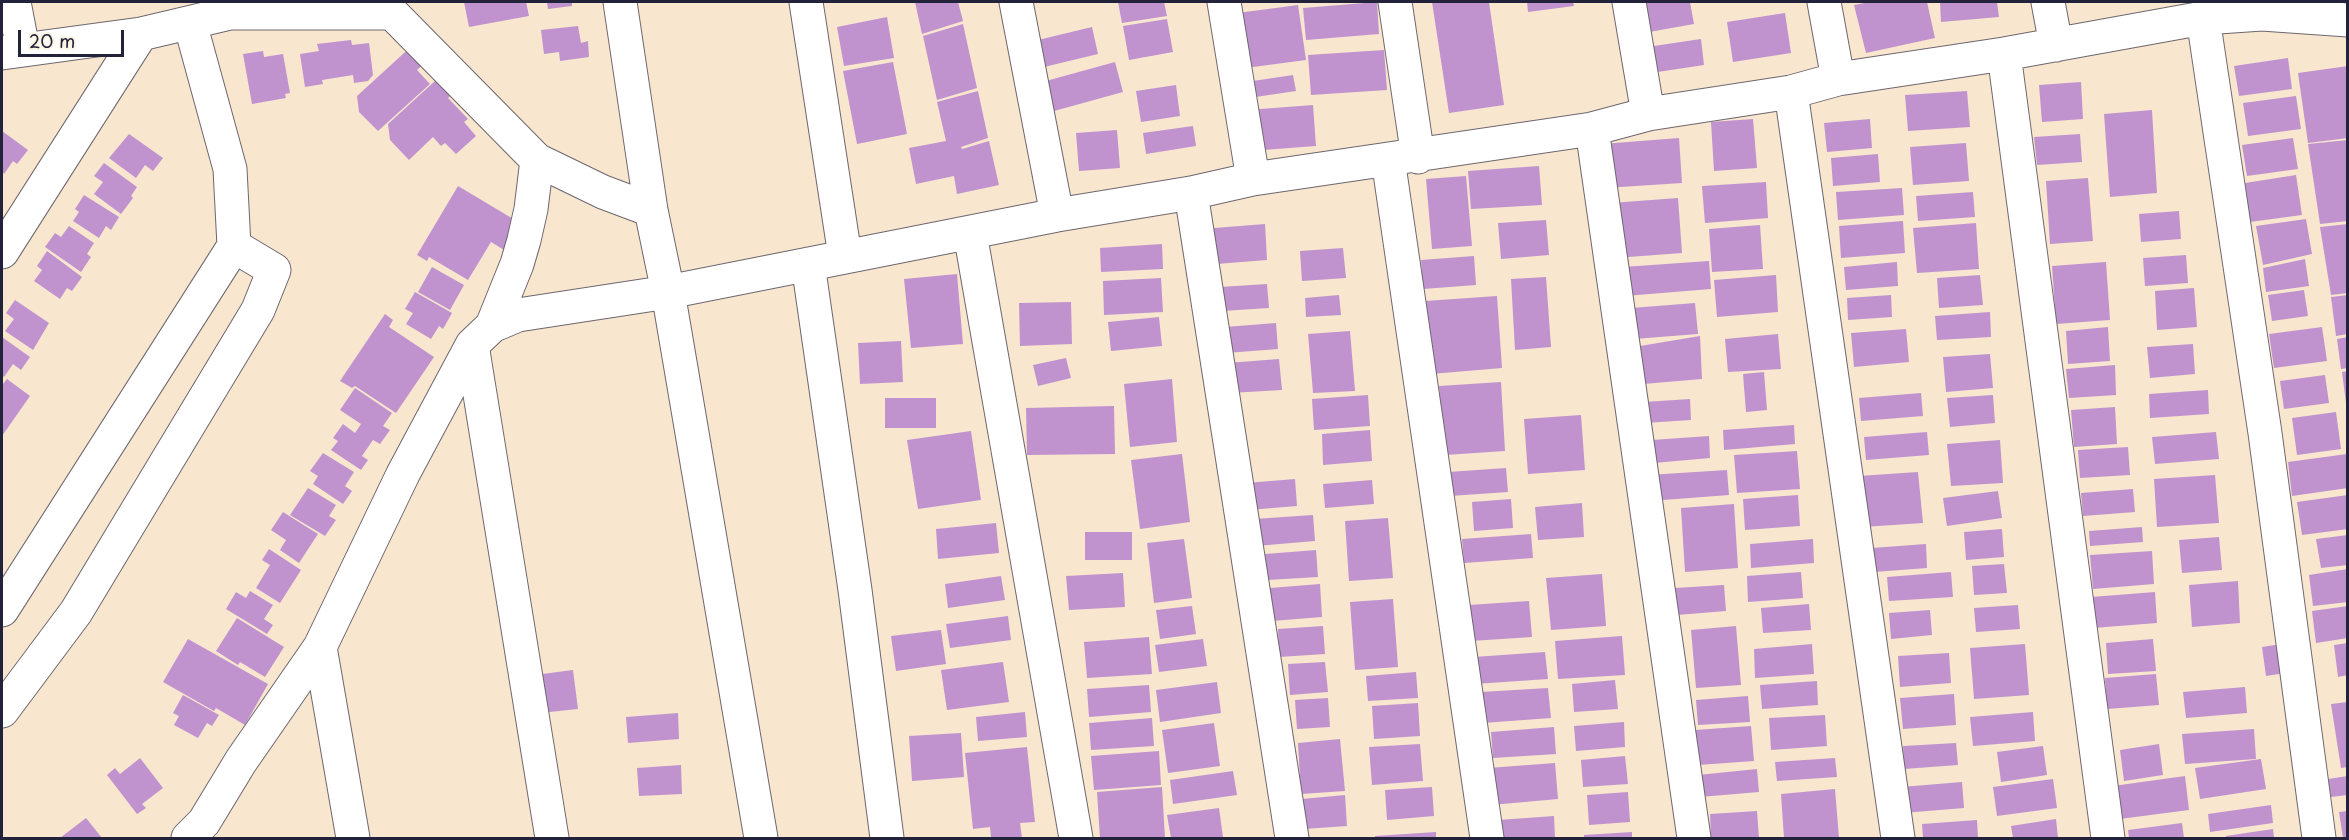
<!DOCTYPE html>
<style>
body{margin:0}
#map{position:relative;width:2349px;height:840px;overflow:hidden;background:#f8e6cf;font-family:"Playpen Sans",sans-serif}
canvas{display:block}
.frame{position:absolute;inset:0;border:3px solid #22223b;pointer-events:none}
.scale{position:absolute;left:18px;top:30px;width:106px;height:27px;box-sizing:border-box;border:3px solid #22223b;border-top:0;padding-left:8px;font-size:18px;line-height:21px;white-space:nowrap;color:#22223b;-webkit-text-stroke:4px #fcf5e5;paint-order:stroke}
</style>
<div id="map">
<canvas width="2349" height="840"></canvas>
<div class="frame"></div>
<div class="scale">20 m</div>
</div>
<script>
const g = document.querySelector('canvas').getContext('2d');
g.lineJoin = 'round';
function fillPath(path, color) { g.fillStyle = color; g.fill(path, 'evenodd'); }
const toPath = rows => new Path2D(rows.map(r => 'M' + r).join(''));
function stroke(path, color, width, dash) { g.strokeStyle = color; g.lineWidth = width; g.lineCap = dash ? 'butt' : 'round'; g.setLineDash(dash || []); g.stroke(path); }
const building = toPath([
 [464,2,526,2,529,16,469,27],
 [547,2,572,2,572,6,548,9],
 [915,2,958,2,963,21,922,34],
 [1118,2,1164,2,1167,16,1122,23],
 [1377,2,1379,34,1306,40,1303,8],
 [1432,2,1489,2,1504,105,1449,113],
 [1527,2,1573,2,1574,6,1528,12],
 [1633,2,1690,2,1694,24,1638,34],
 [1870,2,1927,2,1935,38,1866,53,1854,5],
 [1940,2,1997,2,1999,17,1941,22],
 [1298,5,1306,60,1238,69,1230,14],
 [1785,13,1791,53,1733,62,1727,22],
 [887,17,894,58,844,66,837,27],
 [1167,19,1173,52,1129,60,1123,26],
 [963,24,977,88,937,100,923,36],
 [578,26,581,43,588,41,589,57,560,61,559,52,544,54,541,30],
 [1092,27,1098,54,1044,67,1038,40],
 [1701,39,1704,65,1651,73,1647,47],
 [351,40,352,45,369,43,373,75,368,81,354,83,353,75,322,80,323,84,305,87,300,54,319,51,317,44],
 [415,43,429,59,417,70,430,84,378,131,359,112,357,96],
 [1384,50,1387,90,1311,95,1308,55],
 [263,51,264,57,283,54,290,93,285,94,286,98,252,104,243,54],
 [2288,58,2292,89,2239,96,2234,66],
 [893,62,907,134,857,144,843,71],
 [1115,62,1123,92,1054,111,1046,81],
 [2348,66,2348,138,2308,143,2298,73],
 [446,71,461,86,448,98,468,119,464,122,476,136,456,154,445,143,441,146,433,137,409,160,390,140,388,124],
 [1293,75,1296,91,1249,98,1246,82],
 [2081,82,2083,119,2042,122,2039,85],
 [1176,85,1180,116,1141,122,1136,91],
 [978,91,988,138,961,147,962,149,989,141,999,185,957,194,954,176,916,184,909,148,946,141,937,102],
 [1967,91,1970,127,1908,131,1905,95],
 [2296,96,2301,129,2248,136,2243,103],
 [1313,105,1316,146,1250,151,1247,110],
 [2152,110,2157,193,2110,197,2104,114],
 [1753,119,1757,168,1714,171,1711,122],
 [1870,119,1872,148,1827,152,1824,123],
 [1193,126,1196,146,1146,154,1143,133],
 [1117,130,1120,168,1079,171,1076,133],
 [2,131,28,150,17,164,13,161,4,174,2,171],
 [129,134,163,158,153,171,145,165,136,178,109,158],
 [2080,134,2082,162,2037,165,2034,137],
 [1679,138,1682,183,1605,188,1602,144],
 [2293,138,2298,169,2247,176,2242,145],
 [2348,140,2348,221,2320,224,2308,144],
 [1966,143,1969,181,1913,185,1910,147],
 [1878,154,1880,182,1833,186,1831,158],
 [104,163,137,187,131,196,133,198,121,214,94,194,103,182,94,176],
 [1539,166,1542,205,1471,209,1468,171],
 [2296,175,2302,215,2250,222,2245,183],
 [1466,176,1472,246,1432,249,1426,179],
 [2088,178,2093,241,2050,244,2046,181],
 [1766,182,1768,218,1705,223,1702,186],
 [458,186,525,226,509,253,491,242,468,280,429,257,427,261,417,255],
 [1902,188,1904,215,1838,220,1836,192],
 [1973,192,1975,217,1918,221,1916,196],
 [84,195,119,217,111,230,106,226,99,238,73,221,79,212,75,209],
 [1678,198,1682,253,1615,258,1611,203],
 [2179,211,2181,239,2141,242,2139,214],
 [2306,219,2312,254,2263,265,2256,226],
 [1546,220,1549,255,1501,259,1498,223],
 [1903,221,1905,253,1841,258,1839,226],
 [1976,223,1979,269,1917,273,1913,228],
 [1265,224,1267,260,1204,265,1202,229],
 [2348,224,2348,293,2331,295,2320,227],
 [1760,225,1763,269,1712,272,1709,229],
 [69,226,94,243,87,254,91,257,81,272,45,247,55,233,61,237],
 [1162,244,1163,269,1101,272,1100,248],
 [1343,248,1346,278,1302,281,1300,251],
 [47,251,82,277,72,291,67,288,60,299,34,281,42,270,37,266],
 [2186,255,2188,283,2145,286,2143,258],
 [1474,256,1476,285,1423,289,1421,260],
 [2305,259,2309,286,2266,292,2263,268],
 [1709,261,1711,289,1625,296,1623,267],
 [1897,262,1898,286,1846,290,1844,267],
 [2106,262,2110,320,2056,324,2052,266],
 [432,267,464,285,450,310,418,292],
 [957,274,963,344,911,348,904,279],
 [1776,275,1778,312,1717,317,1714,280],
 [1980,275,1983,305,1939,308,1937,278],
 [1546,277,1551,347,1515,350,1511,279],
 [1161,278,1163,312,1104,315,1103,281],
 [1267,284,1269,308,1222,311,1220,287],
 [2194,288,2197,327,2157,330,2155,291],
 [2304,290,2308,316,2272,321,2268,295],
 [415,292,452,313,443,329,439,326,431,339,406,324,413,313,405,309],
 [1339,295,1341,315,1306,317,1305,298],
 [1891,295,1892,317,1848,320,1847,298],
 [2348,295,2348,334,2336,336,2331,297],
 [1497,296,1502,368,1431,374,1425,301],
 [15,300,49,323,33,350,5,331,14,319,6,313],
 [1071,302,1072,344,1020,346,1019,303],
 [1695,303,1698,334,1634,339,1631,308],
 [1990,312,1991,337,1937,340,1935,316],
 [385,314,393,320,389,327,434,357,396,413,355,386,352,388,340,381],
 [1159,317,1162,346,1111,351,1108,322],
 [1276,323,1278,349,1226,353,1225,327],
 [2108,327,2110,361,2068,364,2066,331],
 [2322,327,2327,361,2274,368,2269,334],
 [1906,329,1909,362,1854,367,1851,333],
 [1350,331,1355,391,1313,393,1308,334],
 [1778,334,1781,369,1728,372,1725,339],
 [1700,336,1702,379,1643,384,1640,346],
 [2,337,30,357,21,370,13,364,4,377,2,375],
 [2348,337,2348,368,2341,369,2337,339],
 [901,341,903,382,860,384,858,343],
 [2193,344,2195,374,2150,378,2147,347],
 [1990,354,1993,388,1946,392,1943,357],
 [1066,358,1071,378,1038,386,1033,365],
 [1279,359,1282,390,1230,393,1227,363],
 [2115,365,2116,395,2069,398,2066,369],
 [2348,371,2348,403,2346,403,2342,372],
 [1764,372,1767,410,1746,412,1743,374],
 [2325,375,2329,403,2284,409,2280,381],
 [7,379,30,396,2,436,2,385],
 [1172,379,1177,442,1130,447,1124,384],
 [1501,382,1505,451,1445,455,1439,386],
 [355,388,392,413,383,426,390,430,380,444,373,440,362,456,368,460,361,470,331,450,338,441,333,438,343,424,355,433,361,424,340,410],
 [2208,390,2209,414,2150,418,2149,394],
 [1921,393,1923,416,1861,421,1859,398],
 [1368,395,1370,426,1314,430,1312,399],
 [1993,395,1995,423,1950,427,1947,398],
 [885,398,936,398,936,428,885,428],
 [1690,399,1691,420,1645,423,1644,402],
 [1114,406,1115,454,1027,455,1026,408],
 [2115,407,2117,444,2074,447,2071,410],
 [2336,412,2341,449,2297,455,2292,418],
 [1581,415,1585,470,1528,474,1524,419],
 [1794,425,1795,444,1724,450,1723,430],
 [1370,430,1372,461,1323,465,1322,434],
 [971,431,981,500,918,509,907,440],
 [1927,432,1929,455,1866,460,1864,437],
 [2216,432,2219,459,2155,464,2152,437],
 [1709,436,1710,458,1654,463,1652,440],
 [2000,440,2003,483,1951,486,1947,444],
 [2128,447,2130,475,2080,478,2078,450],
 [1797,451,1800,489,1737,493,1734,455],
 [323,453,354,472,345,486,352,491,343,504,313,484,318,476,310,471],
 [1182,454,1190,522,1140,529,1131,460],
 [2347,454,2348,488,2292,496,2288,462],
 [1506,468,1508,492,1450,496,1448,472],
 [1727,470,1729,495,1650,501,1648,475],
 [1918,472,1923,523,1863,527,1859,476],
 [2215,475,2219,523,2157,527,2154,479],
 [1295,479,1297,506,1248,510,1246,483],
 [1372,480,1374,504,1325,508,1323,484],
 [308,488,336,505,329,516,336,520,325,536,290,515],
 [2133,489,2135,512,2083,516,2081,493],
 [1998,491,2002,518,1947,526,1943,498],
 [1798,495,1800,526,1745,530,1743,499],
 [2348,495,2348,529,2302,535,2297,502],
 [1511,499,1513,528,1474,531,1472,502],
 [1582,503,1584,537,1538,540,1535,507],
 [1734,504,1738,568,1685,572,1681,508],
 [283,512,318,534,299,563,280,550,286,540,271,530],
 [1313,515,1315,541,1256,546,1254,519],
 [1388,518,1393,578,1349,581,1345,521],
 [996,523,999,553,938,559,936,529],
 [2142,527,2143,542,2090,546,2089,531],
 [2002,529,2004,557,1966,560,1964,532],
 [1085,532,1132,532,1132,560,1085,560],
 [1531,534,1533,558,1464,563,1462,539],
 [2348,535,2348,565,2321,568,2316,539],
 [2219,537,2222,570,2182,573,2179,540],
 [1184,539,1192,598,1154,603,1147,543],
 [1813,539,1814,563,1751,568,1750,544],
 [1926,544,1927,568,1874,572,1872,548],
 [269,549,301,570,280,603,256,588,270,565,262,560],
 [1316,550,1318,577,1267,580,1265,554],
 [2152,551,2154,584,2093,589,2090,555],
 [2004,564,2007,593,1974,595,1972,566],
 [2348,569,2348,602,2313,606,2309,575],
 [1801,572,1803,598,1748,602,1747,576],
 [1951,572,1953,597,1889,601,1887,577],
 [1123,573,1125,607,1069,610,1066,576],
 [1602,574,1606,626,1551,630,1546,578],
 [1001,576,1005,600,948,608,945,584],
 [2238,581,2240,623,2192,627,2189,585],
 [1320,584,1322,617,1272,621,1270,588],
 [1724,585,1726,611,1677,615,1675,588],
 [250,591,273,605,264,619,273,625,267,634,226,609,236,592,246,598],
 [2155,592,2157,623,2093,628,2091,597],
 [1393,599,1398,667,1355,670,1350,602],
 [1529,601,1532,637,1471,641,1469,605],
 [1809,604,1811,630,1763,633,1761,608],
 [2018,605,2020,629,1976,632,1974,608],
 [1192,606,1196,634,1160,639,1156,610],
 [2348,606,2348,638,2316,643,2312,611],
 [1930,610,1932,635,1891,639,1889,613],
 [1008,616,1011,640,950,648,946,624],
 [237,618,284,647,265,677,240,662,238,665,216,651],
 [1323,626,1325,654,1279,657,1278,629],
 [1736,626,1741,685,1696,688,1691,630],
 [941,630,946,664,896,671,891,636],
 [1622,636,1625,675,1558,679,1555,641],
 [1149,637,1152,674,1087,678,1084,642],
 [188,639,268,684,245,725,216,708,214,711,163,682],
 [1203,639,1207,666,1159,672,1155,645],
 [2153,639,2156,671,2108,674,2106,643],
 [2288,643,2292,672,2266,676,2262,647],
 [2348,643,2348,675,2338,677,2334,645],
 [1812,644,1814,674,1755,678,1754,649],
 [2025,644,2029,695,1974,699,1970,648],
 [1545,652,1548,679,1475,684,1474,657],
 [1949,653,1951,683,1900,687,1898,656],
 [1003,662,1009,702,947,710,941,670],
 [1325,662,1328,692,1290,695,1288,664],
 [573,670,578,709,540,713,535,675],
 [1416,672,1418,698,1368,701,1366,676],
 [2156,674,2159,705,2107,709,2105,678],
 [1615,680,1618,709,1574,712,1572,684],
 [1817,681,1818,705,1762,709,1760,685],
 [1217,682,1221,713,1160,722,1156,690],
 [1149,685,1151,712,1089,717,1087,689],
 [2245,687,2247,713,2186,718,2183,692],
 [1548,688,1551,718,1483,723,1481,692],
 [1954,694,1956,725,1903,729,1900,698],
 [183,695,219,715,212,726,207,723,198,738,174,725,179,716,173,713],
 [1748,696,1750,722,1698,725,1696,700],
 [1328,698,1330,727,1297,729,1295,700],
 [2348,702,2348,767,2341,768,2331,704],
 [1418,703,1420,736,1374,739,1372,706],
 [1025,712,1027,737,978,741,976,717],
 [2033,712,2035,741,1973,746,1970,717],
 [678,713,679,739,628,743,626,717],
 [1825,715,1827,746,1771,750,1769,718],
 [1152,718,1154,746,1091,750,1089,723],
 [1624,722,1625,747,1576,751,1574,726],
 [1214,723,1220,766,1168,773,1162,730],
 [1751,726,1754,761,1698,765,1695,730],
 [1554,727,1556,754,1493,758,1491,732],
 [2254,729,2256,759,2185,764,2182,734],
 [961,733,964,777,912,781,909,736],
 [1340,739,1345,791,1301,794,1298,743],
 [1956,743,1958,765,1904,769,1903,746],
 [1420,744,1423,781,1372,785,1369,747],
 [2159,744,2163,775,2124,781,2120,750],
 [2043,746,2047,775,2001,782,1997,752],
 [1027,747,1035,822,1020,823,1022,838,991,838,990,827,973,829,965,753],
 [1159,751,1161,785,1094,790,1091,756],
 [1625,756,1628,784,1583,787,1581,760],
 [140,758,163,788,142,804,146,808,137,814,107,775,115,768,120,774],
 [1835,758,1837,777,1777,781,1775,762],
 [2261,759,2266,789,2200,799,2195,768],
 [1555,763,1558,799,1491,805,1488,768],
 [681,765,682,794,639,796,637,768],
 [1757,769,1759,792,1700,797,1698,775],
 [1233,771,1237,795,1173,804,1170,780],
 [2185,776,2189,810,2112,820,2106,787],
 [2348,776,2348,795,2331,797,2328,779],
 [2053,779,2057,808,1997,816,1993,787],
 [1962,782,1964,808,1903,813,1901,787],
 [1162,787,1165,838,1100,838,1097,792],
 [1432,787,1434,816,1387,820,1385,790],
 [1835,789,1839,838,1784,838,1781,794],
 [1628,792,1630,822,1589,825,1587,795],
 [1345,795,1347,826,1304,829,1302,799],
 [2271,805,2273,823,2210,832,2208,814],
 [1219,808,1223,837,1171,838,1167,815],
 [1757,811,1759,838,1711,838,1710,814],
 [2348,811,2348,838,2343,838,2339,812],
 [1554,816,1555,838,1499,838,1498,820],
 [86,818,102,838,60,838],
 [2056,819,2058,838,2013,838,2011,826],
 [1977,820,1978,838,1923,838,1922,824],
 [2182,823,2184,838,2129,838,2128,830],
 [2273,829,2274,838,2226,838,2226,836],
 [1436,832,1436,838,1375,838,1375,836],
 [1632,832,1632,838,1584,838,1584,835]
]);
const minor = toPath([
 [14,2,23,49],
 [620,2,651,210,668,292,761,838],
 [806,2,845,256],
 [1016,2,1057,215],
 [1224,2,1253,179],
 [1395,2,1418,157],
 [1629,2,1648,114],
 [1824,2,1838,79],
 [2048,2,2056,45],
 [2203,18,2265,433,2319,838],
 [2,53,141,34,230,13,392,13,537,160,603,192,651,210],
 [2004,54,2108,838],
 [1791,92,1898,838],
 [1592,129,1694,838],
 [1388,159,1487,838],
 [1191,193,1292,838],
 [970,233,1076,838],
 [2,252,141,34],
 [808,264,855,590,887,838],
 [492,326,517,264,524,240,531,209,537,160],
 [472,345,552,838],
 [2,610,234,246],
 [320,647,353,838],
 [2,711,76,612,258,310,274,270,234,246,230,169,190,23],
 [188,838,204,822,241,761,320,647,403,474,472,345,492,326,518,315,668,292,1057,215,1191,193,1253,179,1592,129,1648,114,1791,92,1838,79,2004,54,2203,18,2262,14,2348,20]
]);
fillPath(building, '#c093cf');
stroke(minor, '#6d676f', 35);
stroke(minor, '#fff', 33);
</script>
